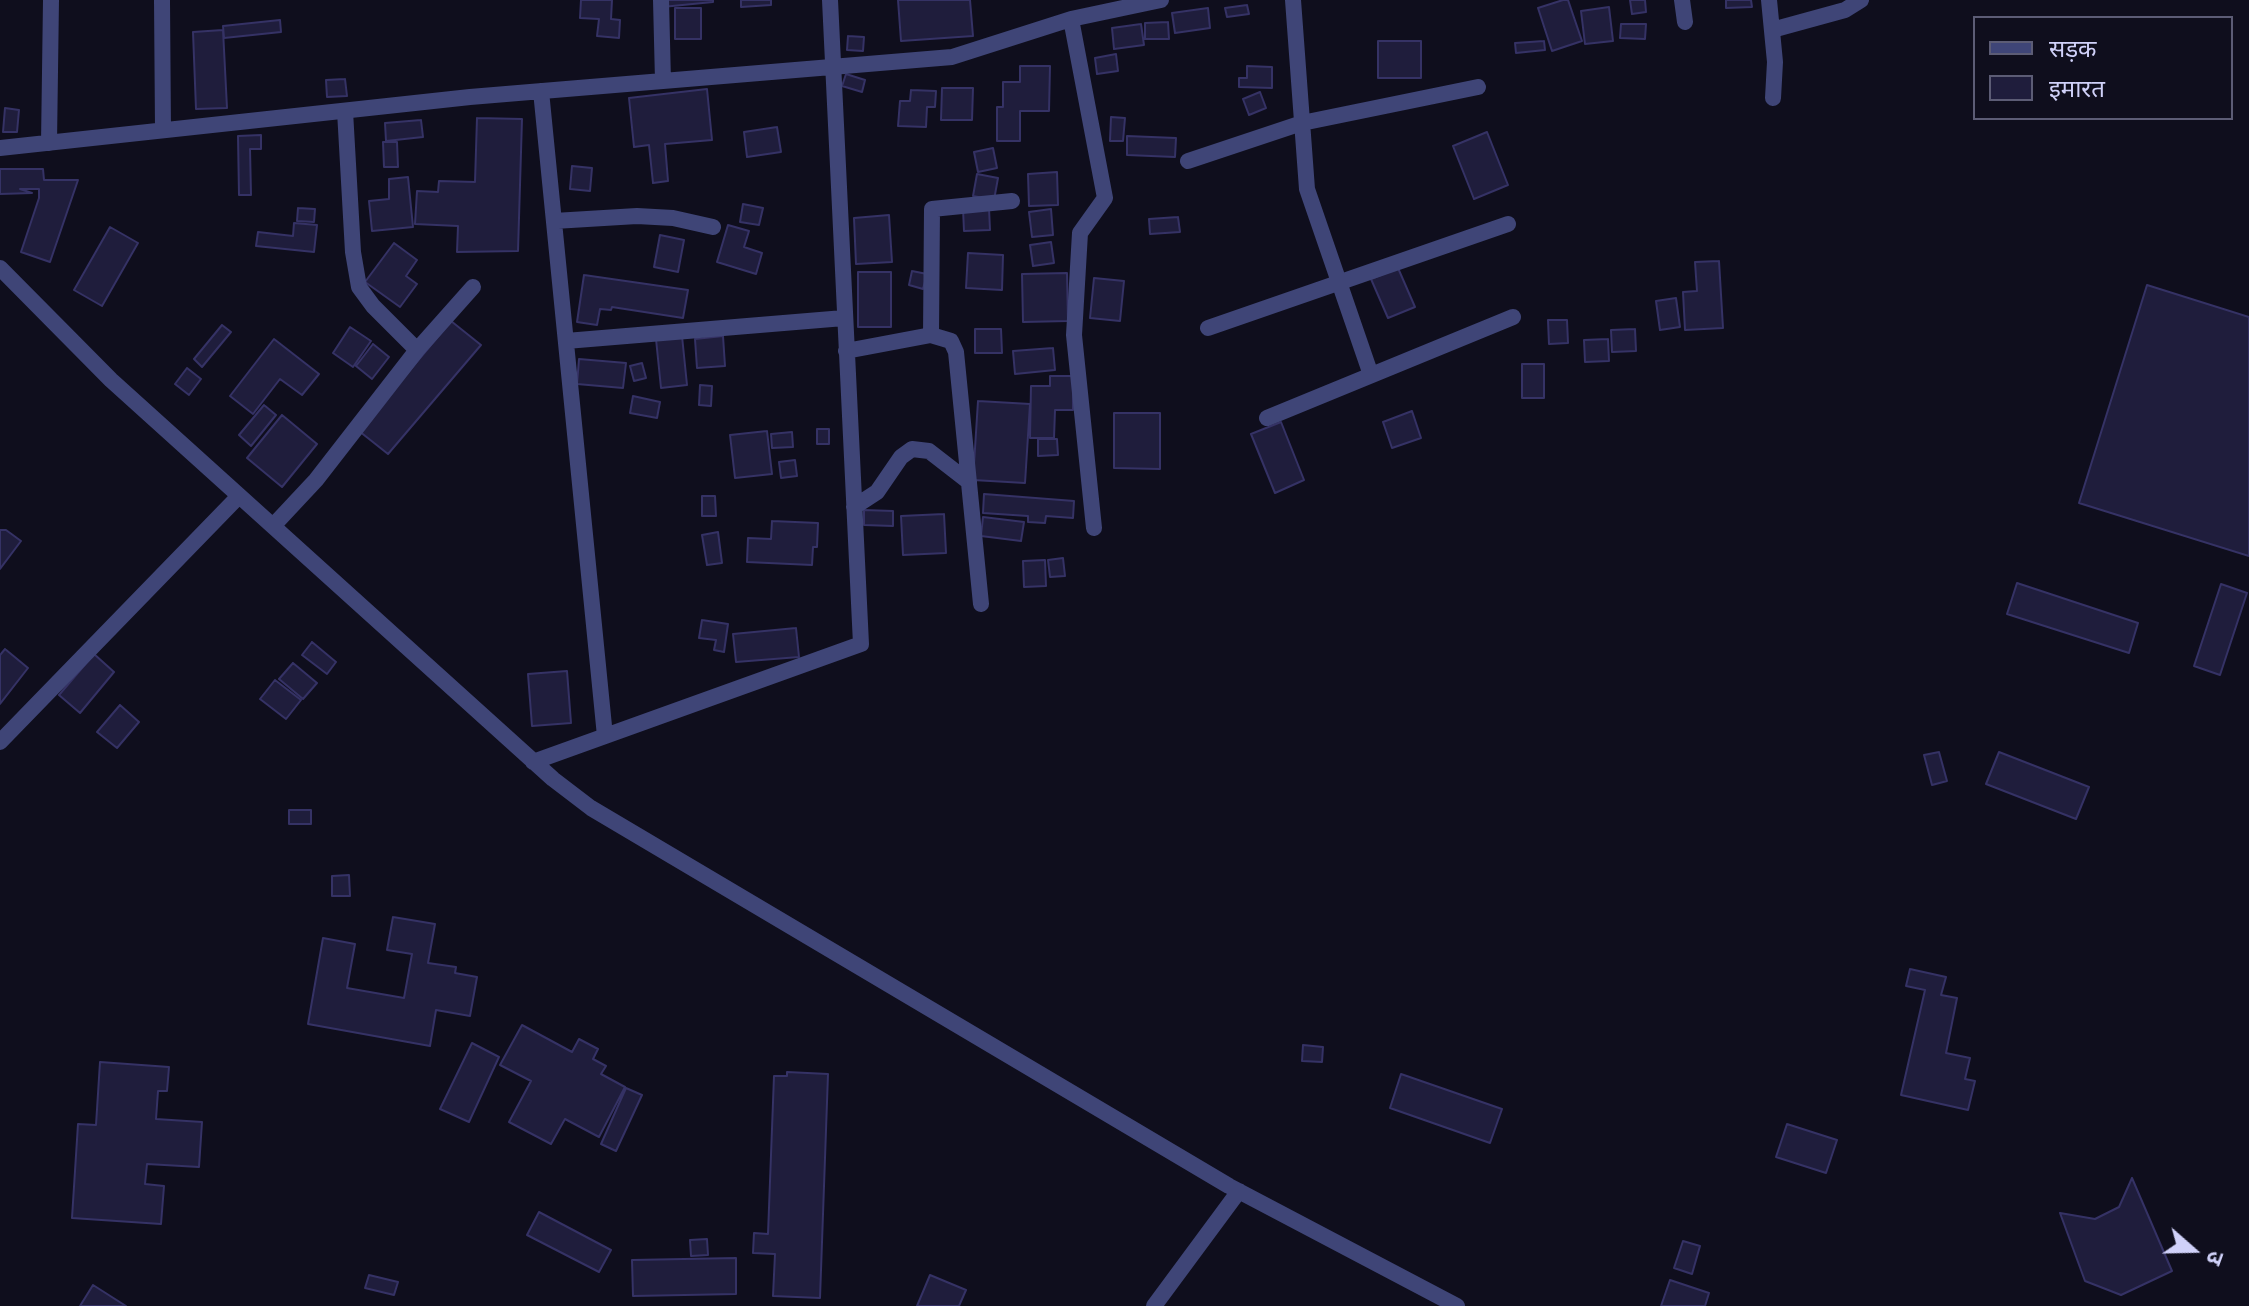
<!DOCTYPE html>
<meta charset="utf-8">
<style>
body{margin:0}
#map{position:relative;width:2249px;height:1306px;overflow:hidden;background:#0f0e1d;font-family:"Titillium Web","Noto Sans Devanagari",sans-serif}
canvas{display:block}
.legend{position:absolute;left:1973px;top:16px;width:260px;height:104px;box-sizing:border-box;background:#0f0e1d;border:2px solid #5c5c75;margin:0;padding:10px 14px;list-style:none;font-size:24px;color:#d0d1f9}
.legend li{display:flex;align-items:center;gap:16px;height:40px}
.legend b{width:40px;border:2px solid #5c5c75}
.north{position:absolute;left:2153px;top:1210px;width:80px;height:80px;-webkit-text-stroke:6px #0f0e1d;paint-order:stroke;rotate:110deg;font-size:22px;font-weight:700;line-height:32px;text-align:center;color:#d0d1f9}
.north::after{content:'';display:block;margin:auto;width:28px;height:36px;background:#d0d1f9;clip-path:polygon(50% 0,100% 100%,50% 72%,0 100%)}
</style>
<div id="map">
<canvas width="2249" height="1306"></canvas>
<ul class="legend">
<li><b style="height:10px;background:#3f4577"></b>सड़क</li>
<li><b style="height:22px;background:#1f1d3c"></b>इमारत</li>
</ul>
<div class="north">उ</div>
</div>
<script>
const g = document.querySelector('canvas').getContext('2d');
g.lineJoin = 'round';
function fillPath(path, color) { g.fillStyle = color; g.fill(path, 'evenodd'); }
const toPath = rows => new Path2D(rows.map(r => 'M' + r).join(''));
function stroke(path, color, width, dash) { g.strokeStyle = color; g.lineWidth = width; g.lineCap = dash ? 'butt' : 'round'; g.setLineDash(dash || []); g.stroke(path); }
const building = toPath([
 [581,0,612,0,611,19,620,20,619,38,597,36,599,19,580,18,581,0],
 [662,0,713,0,713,2,662,7,662,0],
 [741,0,771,0,771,5,741,7,741,0],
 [898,0,970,0,973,36,901,41,898,0],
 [1563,0,1568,0,1582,41,1552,51,1538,8,1563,0],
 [1630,0,1645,0,1646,12,1632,14,1630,0],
 [1726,0,1751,0,1752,7,1726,8,1726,0],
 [1247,5,1249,14,1227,17,1225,8,1247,5],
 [1609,7,1613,41,1585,44,1581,11,1609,7],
 [675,8,701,8,701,39,675,39,675,8],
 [1208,8,1210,28,1175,33,1172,13,1208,8],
 [280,20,281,32,224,38,223,26,280,20],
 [1168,22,1169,39,1145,39,1145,23,1168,22],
 [1141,24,1144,45,1114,49,1112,28,1141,24],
 [1621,24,1646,24,1645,39,1620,38,1621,24],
 [223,30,227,108,196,109,193,32,223,30],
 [848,36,864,37,863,51,847,50,848,36],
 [1378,41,1421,41,1421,78,1378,78,1378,41],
 [1544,41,1545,50,1516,53,1515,43,1544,41],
 [1116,54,1118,71,1097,74,1095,58,1116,54],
 [1020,66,1050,66,1049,111,1020,111,1020,141,997,141,997,107,1003,107,1003,82,1020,82,1020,66],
 [1247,66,1272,67,1272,88,1239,87,1239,78,1247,78,1247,66],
 [846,74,865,80,862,92,842,86,846,74],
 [345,79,347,96,327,97,326,80,345,79],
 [942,88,973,88,972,120,941,120,942,88],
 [707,89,712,140,665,144,668,181,653,183,649,145,634,147,629,98,707,89],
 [911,90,936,91,935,107,927,107,926,127,898,126,900,101,910,101,911,90],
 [1260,92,1266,108,1249,115,1243,99,1260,92],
 [5,108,19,110,17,132,3,132,5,108],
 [1111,117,1125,118,1123,141,1110,141,1111,117],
 [477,118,522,119,518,251,457,252,458,226,415,224,417,191,438,192,439,181,475,182,477,118],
 [421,120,423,137,386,141,385,123,421,120],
 [777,127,781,152,747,157,744,132,777,127],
 [1487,132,1508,185,1474,199,1453,146,1487,132],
 [261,135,261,149,250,149,251,195,239,195,238,136,261,135],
 [1127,136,1176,138,1175,157,1127,155,1127,136],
 [383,142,397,142,398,167,384,167,383,142],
 [993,148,997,168,978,172,974,152,993,148],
 [572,166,592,168,590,191,570,189,572,166],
 [0,169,43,169,44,180,78,180,50,262,21,252,39,198,39,189,20,189,32,193,0,194,0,169],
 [1057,172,1058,205,1029,206,1028,174,1057,172],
 [977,174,998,178,994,200,973,196,977,174],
 [408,177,413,227,372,231,369,201,389,199,389,179,408,177],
 [743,204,763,208,759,225,740,222,743,204],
 [298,208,315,209,314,222,297,221,298,208],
 [989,208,990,230,964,231,963,209,989,208],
 [1051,209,1053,235,1032,237,1029,212,1051,209],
 [889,215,892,262,856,264,854,218,889,215],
 [1178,217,1180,232,1150,234,1149,219,1178,217],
 [294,223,317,225,314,252,256,246,258,232,293,236,294,223],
 [728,225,749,231,744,247,762,253,756,274,717,262,728,225],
 [110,227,138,243,102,306,74,290,110,227],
 [660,235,684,240,678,272,654,267,660,235],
 [1051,242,1054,263,1033,266,1030,245,1051,242],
 [394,243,417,260,406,276,417,284,400,307,365,282,394,243],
 [968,253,1003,255,1002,290,966,288,968,253],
 [1719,261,1723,328,1685,330,1683,292,1697,291,1695,262,1719,261],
 [1398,268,1415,307,1388,318,1371,279,1398,268],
 [912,271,927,274,923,289,909,285,912,271],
 [858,272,891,272,891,327,858,327,858,272],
 [1067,273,1068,321,1023,322,1022,274,1067,273],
 [584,275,688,290,683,318,612,307,611,310,600,309,597,325,577,322,584,275],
 [1094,278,1124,281,1120,321,1090,318,1094,278],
 [2147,285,2249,317,2249,556,2079,503,2147,285],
 [1676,298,1680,327,1660,330,1656,301,1676,298],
 [1548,320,1567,320,1568,343,1549,344,1548,320],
 [451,321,481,345,388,454,359,431,451,321],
 [222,325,231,332,202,367,194,359,222,325],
 [350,327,371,341,353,367,333,353,350,327],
 [975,329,1001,329,1002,353,975,353,975,329],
 [1635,329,1636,351,1612,352,1611,330,1635,329],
 [682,336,687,385,661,388,656,339,682,336],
 [723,336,725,366,697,368,695,339,723,336],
 [274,339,319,374,302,395,280,379,253,414,230,396,274,339],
 [1608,339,1609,361,1585,362,1584,340,1608,339],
 [373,344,389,357,372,379,356,366,373,344],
 [1053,348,1055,370,1015,374,1013,351,1053,348],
 [579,359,626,363,623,388,577,384,579,359],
 [642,363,646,378,634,381,630,366,642,363],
 [1522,364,1544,364,1544,398,1522,398,1522,364],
 [187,368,201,379,189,395,175,384,187,368],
 [1050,376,1073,376,1073,410,1055,410,1054,438,1030,438,1031,386,1050,386,1050,376],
 [700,385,712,386,711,406,699,405,700,385],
 [633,396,660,402,657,418,630,413,633,396],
 [978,401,1030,404,1025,483,973,480,978,401],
 [264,405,276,415,251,446,239,435,264,405],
 [1412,411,1421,438,1392,448,1383,422,1412,411],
 [1114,413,1160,413,1160,469,1114,468,1114,413],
 [282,415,317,444,282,487,247,458,282,415],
 [1281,422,1304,480,1275,493,1251,434,1281,422],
 [817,429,829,429,829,444,817,444,817,429],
 [767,431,772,474,735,478,730,435,767,431],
 [792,432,793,447,772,448,771,434,792,432],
 [1038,439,1057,439,1058,455,1038,456,1038,439],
 [795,460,797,476,781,478,779,462,795,460],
 [984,494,1074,501,1073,518,1046,516,1045,523,1028,522,1028,516,983,513,984,494],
 [702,496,715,496,716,516,702,516,702,496],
 [864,510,893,511,893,526,864,525,864,510],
 [944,514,946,553,903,555,901,516,944,514],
 [983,517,1024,522,1021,541,981,536,983,517],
 [772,521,818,523,817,547,813,547,812,565,747,562,748,538,771,539,772,521],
 [0,530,6,530,21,541,0,569,0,530],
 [718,532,722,563,707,565,702,535,718,532],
 [1063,558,1065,576,1050,577,1048,560,1063,558],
 [1045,560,1046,586,1024,587,1023,561,1045,560],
 [2017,583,2138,623,2129,653,2007,614,2017,583],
 [2221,584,2247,593,2220,675,2194,666,2221,584],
 [702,620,728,624,724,652,714,650,716,640,699,638,702,620],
 [796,628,799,657,736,662,733,634,796,628],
 [312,642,336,662,327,674,302,655,312,642],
 [5,649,28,668,0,704,0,655,5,649],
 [94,654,114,672,80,713,59,695,94,654],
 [293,663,317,683,303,699,279,679,293,663],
 [567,671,571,723,532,726,528,674,567,671],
 [275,680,301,700,286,719,260,699,275,680],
 [120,705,139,722,117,748,97,732,120,705],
 [1939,752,1947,781,1932,785,1924,755,1939,752],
 [1999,752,2089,787,2076,819,1986,784,1999,752],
 [289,810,311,810,311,824,289,824,289,810],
 [349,875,350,896,332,896,332,876,349,875],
 [393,917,435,924,428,963,456,967,455,973,477,977,470,1016,436,1010,430,1046,308,1024,323,938,355,944,347,988,404,998,412,954,387,950,393,917],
 [1910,969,1946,977,1941,995,1957,998,1946,1053,1970,1058,1965,1079,1975,1081,1968,1110,1901,1095,1925,990,1906,986,1910,969],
 [522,1025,572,1052,579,1039,598,1049,593,1059,606,1066,601,1074,625,1087,599,1137,565,1119,551,1144,509,1122,531,1081,500,1065,522,1025],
 [472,1043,499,1057,469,1122,440,1109,472,1043],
 [1303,1045,1323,1047,1322,1062,1302,1061,1303,1045],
 [100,1062,169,1067,167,1091,158,1091,156,1119,202,1122,199,1167,147,1164,145,1184,164,1186,161,1224,72,1218,78,1124,96,1125,100,1062],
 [787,1072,828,1074,820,1298,773,1296,775,1254,753,1253,754,1233,768,1234,774,1076,787,1076,787,1072],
 [1401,1074,1502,1109,1490,1143,1390,1108,1401,1074],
 [626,1088,642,1095,616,1151,601,1144,626,1088],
 [1787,1124,1837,1140,1826,1173,1776,1157,1787,1124],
 [2132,1178,2172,1271,2121,1295,2085,1281,2060,1213,2095,1219,2119,1207,2132,1178],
 [539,1212,611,1250,599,1272,527,1235,539,1212],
 [707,1239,708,1255,691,1256,690,1240,707,1239],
 [1683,1241,1700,1246,1692,1274,1674,1268,1683,1241],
 [736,1258,736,1294,633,1296,632,1260,736,1258],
 [369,1275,398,1282,394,1295,365,1288,369,1275],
 [930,1275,966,1290,959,1306,917,1306,930,1275],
 [1670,1280,1709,1293,1705,1306,1661,1306,1670,1280],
 [93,1285,126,1306,80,1306,93,1285]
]);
const street = toPath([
 [162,0,163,130],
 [661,0,663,81],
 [1293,0,1307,189,1371,375],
 [1682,0,1685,22],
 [1769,0,1775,62,1773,98],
 [1071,19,1105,198,1080,233,1074,335,1094,528],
 [1772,30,1845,10,1861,0],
 [541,91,605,736],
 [345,111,353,252,359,287,373,306,417,350],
 [49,143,51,0],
 [0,148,470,97,952,57,1071,19,1161,0],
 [1188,161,1302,123,1478,87],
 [554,221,637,216,673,218,713,227],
 [0,268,111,380,553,779,591,808,1229,1186,1457,1306],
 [1208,328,1508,224],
 [931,335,951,341,956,352,981,604],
 [566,341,844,318],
 [846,351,931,335,932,209,1012,201],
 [1267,418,1513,317],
 [854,507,877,492,901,457,912,449,929,451,969,482],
 [273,526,316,480,417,350,473,287],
 [0,742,239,496],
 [533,762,861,644,830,0],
 [1154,1306,1239,1191]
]);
fillPath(building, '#1f1d3c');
stroke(building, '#353265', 2);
stroke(street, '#3f4577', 16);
</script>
